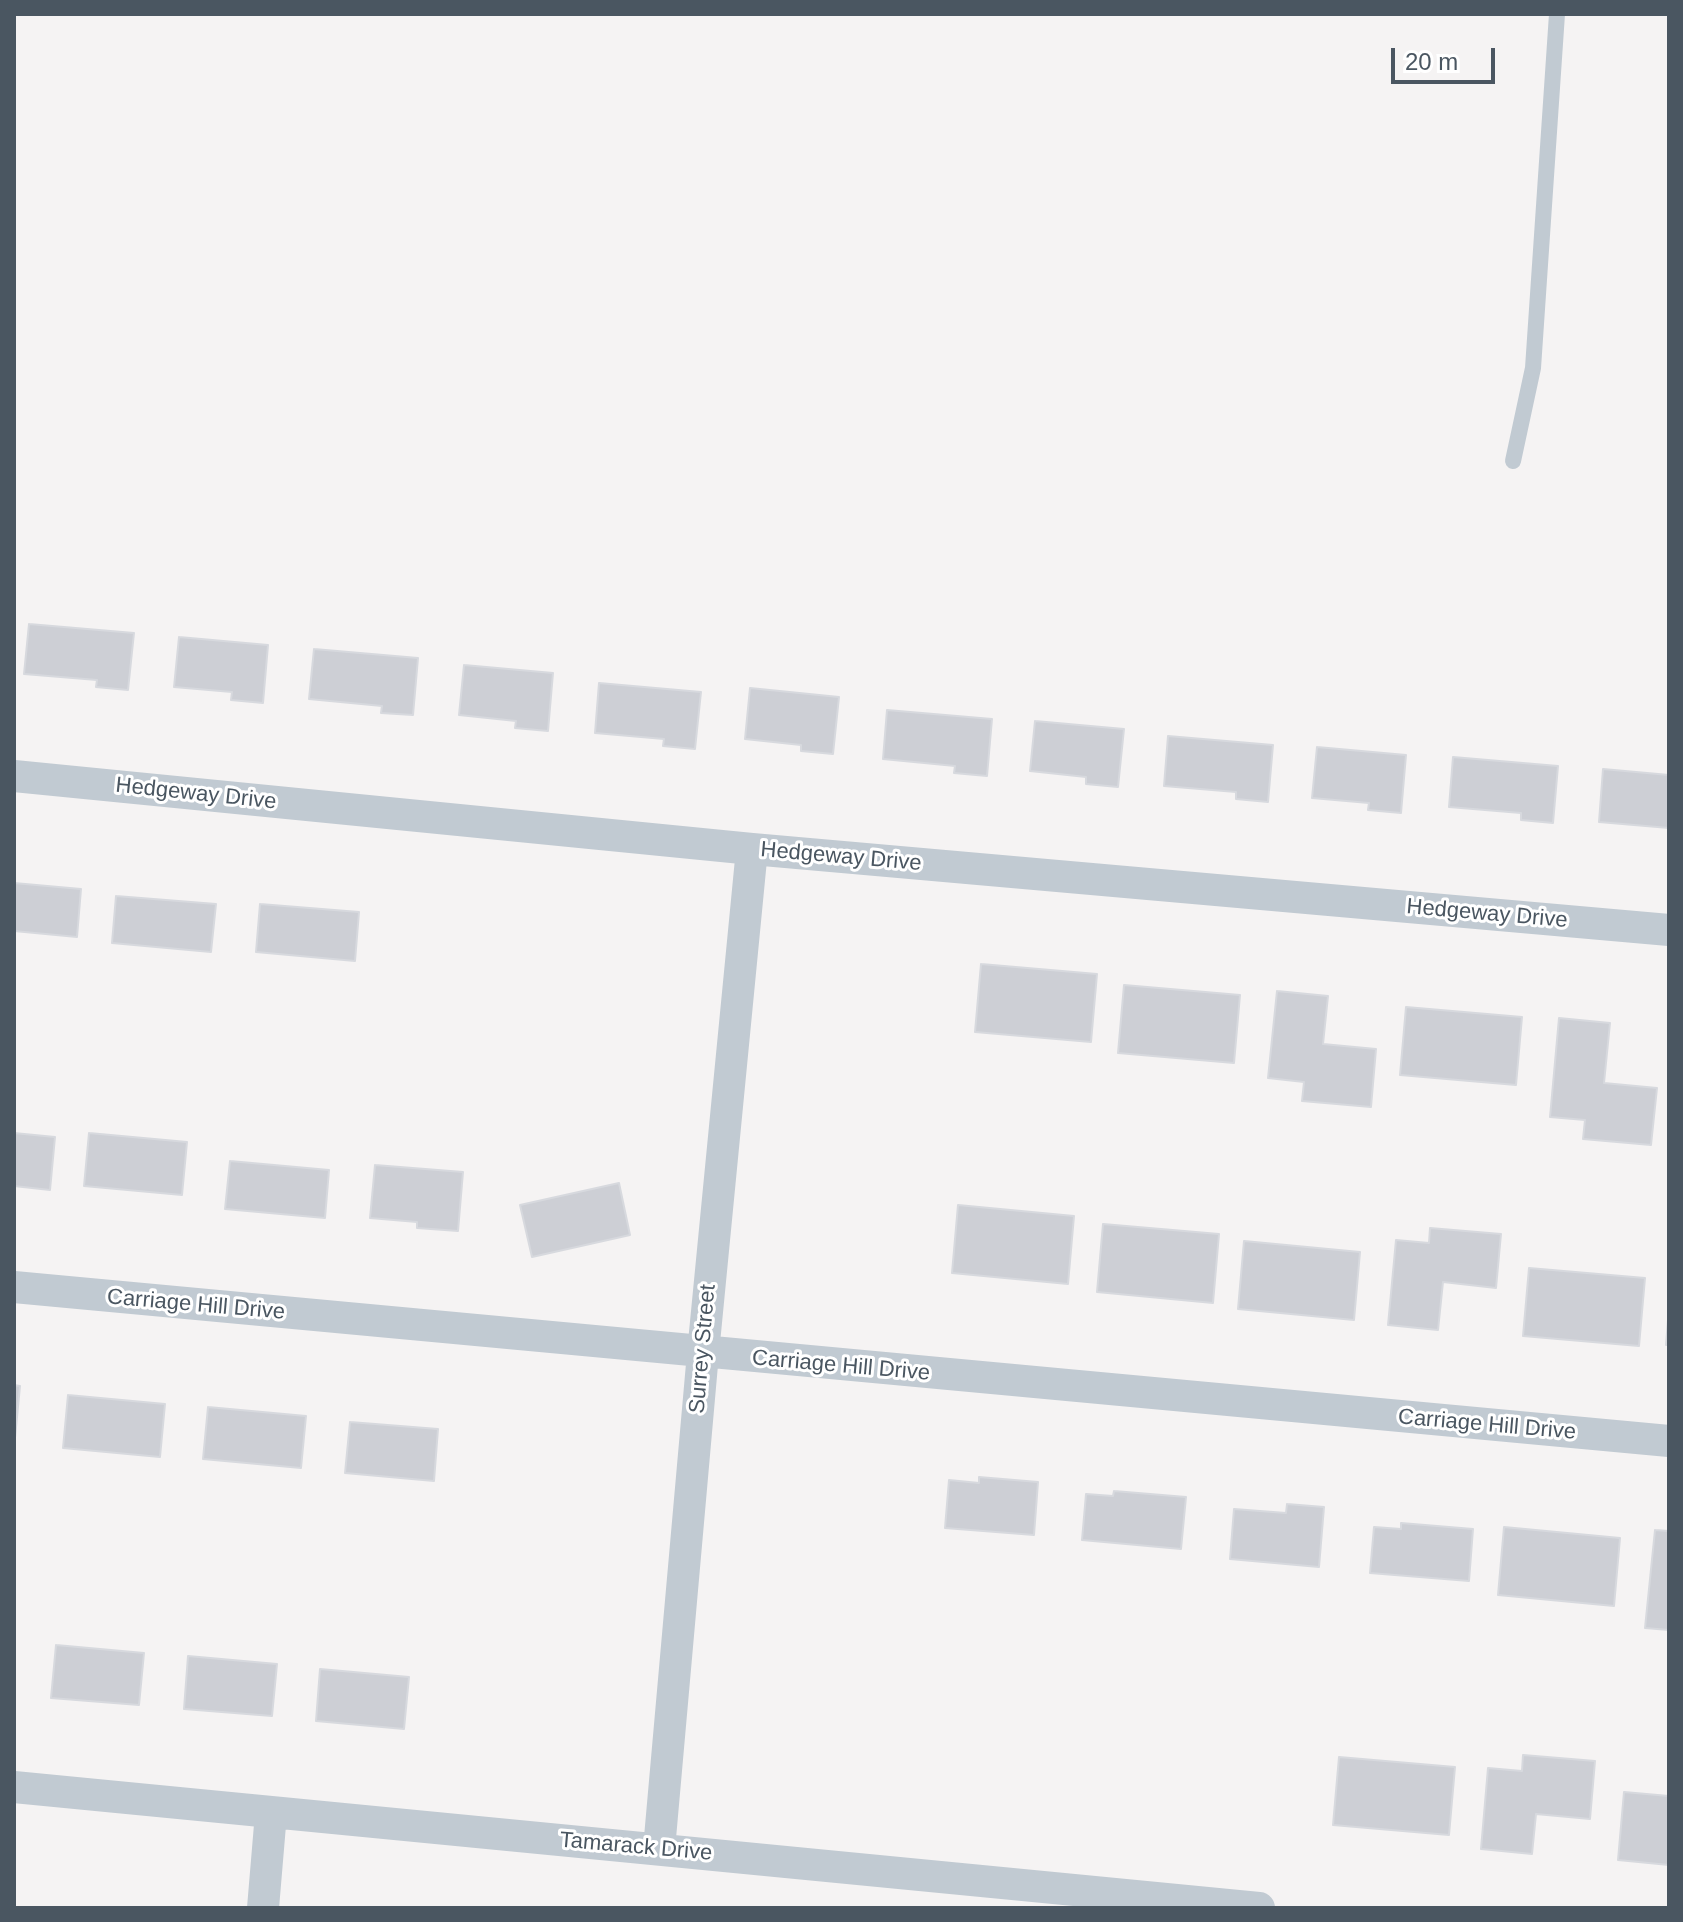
<!DOCTYPE html>
<style>
body{margin:0}
#map{position:relative;width:1683px;height:1922px;overflow:hidden;background:#f5f3f3;font-family:Arial,sans-serif}
canvas{display:block}
.frame{position:absolute;inset:0;border:16px solid #4a5661;pointer-events:none}
.scale{position:absolute;left:1391px;top:48px;width:104px;height:36px;box-sizing:border-box;border:4px solid #4a5661;border-top:0;padding-left:10px;font-size:24px;line-height:28px;white-space:nowrap;color:#4a5661;-webkit-text-stroke:6px #fff;paint-order:stroke}
</style>
<div id="map">
<canvas width="1683" height="1922"></canvas>
<div class="frame"></div>
<div class="scale">20 m</div>
</div>
<script>
const g = document.querySelector('canvas').getContext('2d');
g.lineJoin = 'round';
function fillPath(path, color) { g.fillStyle = color; g.fill(path, 'evenodd'); }
const toPath = rows => new Path2D(rows.map(r => 'M' + r).join(''));
function stroke(path, color, width, dash) { g.strokeStyle = color; g.lineWidth = width; g.lineCap = dash ? 'butt' : 'round'; g.setLineDash(dash || []); g.stroke(path); }
function write(font, color, halo, rows, align = 'center') {
  g.font = font + ' Arial,sans-serif'; g.lineWidth = 6; g.setLineDash([]); g.textBaseline = 'middle'; g.strokeStyle = halo; g.fillStyle = color; for (const [text, x, y, turn = 0] of rows) {
    g.save(); g.translate(x, y); g.rotate((+turn || 0) * Math.PI / 180); g.textAlign = isNaN(turn) ? turn : align; if (halo) g.strokeText(text, 0, 0); g.fillText(text, 0, 0); g.restore();
  }
}
const building = toPath([
 [29,624,134,633,128,690,96,687,97,680,24,674,29,624],
 [179,637,268,645,263,703,231,700,232,692,174,687,179,637],
 [314,649,418,658,413,715,381,713,382,706,309,699,314,649],
 [464,665,553,673,548,731,515,728,516,721,459,715,464,665],
 [599,683,701,692,695,749,663,746,664,739,595,733,599,683],
 [750,688,839,697,833,754,801,751,801,745,745,739,750,688],
 [887,710,992,719,987,776,954,773,955,766,883,759,887,710],
 [1035,721,1124,729,1118,787,1086,784,1086,777,1030,771,1035,721],
 [1168,736,1273,745,1268,802,1236,799,1236,792,1164,786,1168,736],
 [1317,747,1406,755,1401,813,1368,810,1369,803,1312,798,1317,747],
 [1453,757,1558,766,1553,823,1521,820,1521,813,1449,807,1453,757],
 [1603,769,1669,775,1669,828,1599,822,1603,769],
 [14,883,81,889,77,937,14,931,14,883],
 [116,896,216,904,211,952,112,943,116,896],
 [260,904,359,912,355,961,256,952,260,904],
 [981,964,1097,974,1091,1042,975,1032,981,964],
 [1124,985,1240,995,1234,1063,1118,1053,1124,985],
 [1277,991,1328,996,1323,1044,1376,1049,1371,1107,1302,1101,1304,1082,1268,1078,1277,991],
 [1406,1007,1522,1017,1516,1085,1400,1075,1406,1007],
 [1559,1018,1610,1023,1604,1083,1657,1088,1651,1145,1583,1139,1585,1120,1550,1117,1559,1018],
 [14,1133,55,1137,50,1190,14,1186,14,1133],
 [89,1133,187,1142,182,1195,84,1186,89,1133],
 [230,1161,329,1170,325,1218,225,1209,230,1161],
 [375,1165,463,1172,458,1231,417,1228,417,1222,370,1218,375,1165],
 [619,1183,630,1235,532,1257,520,1205,619,1183],
 [958,1205,1074,1216,1068,1284,952,1273,958,1205],
 [1103,1224,1219,1234,1213,1303,1097,1292,1103,1224],
 [1430,1228,1501,1234,1496,1288,1443,1282,1438,1330,1388,1325,1396,1240,1429,1243,1430,1228],
 [1244,1241,1360,1252,1354,1320,1238,1309,1244,1241],
 [1529,1268,1645,1278,1639,1346,1523,1336,1529,1268],
 [1669,1307,1669,1345,1666,1345,1669,1307],
 [14,1385,20,1386,15,1438,14,1438,14,1385],
 [68,1395,165,1404,160,1457,63,1448,68,1395],
 [208,1407,306,1416,301,1468,203,1459,208,1407],
 [350,1422,438,1429,434,1481,345,1473,350,1422],
 [979,1477,1038,1482,1034,1535,945,1528,949,1480,979,1483,979,1477],
 [1114,1491,1186,1497,1181,1549,1082,1540,1086,1494,1113,1496,1114,1491],
 [1287,1504,1324,1507,1319,1567,1230,1559,1234,1509,1286,1513,1287,1504],
 [1401,1523,1473,1529,1469,1581,1370,1573,1374,1527,1401,1529,1401,1523],
 [1504,1527,1620,1538,1614,1606,1498,1595,1504,1527],
 [1655,1530,1669,1531,1669,1630,1645,1628,1655,1530],
 [56,1645,144,1653,139,1705,51,1698,56,1645],
 [188,1656,277,1664,272,1716,184,1709,188,1656],
 [320,1669,409,1677,404,1729,316,1721,320,1669],
 [1523,1755,1595,1761,1590,1819,1536,1814,1532,1854,1481,1849,1488,1768,1522,1771,1523,1755],
 [1339,1757,1455,1767,1449,1835,1333,1825,1339,1757],
 [1624,1792,1669,1796,1669,1865,1618,1860,1624,1792]
]);
const lane = toPath([
 [1513,461,1533,368,1557,14]
]);
const street = toPath([
 [14,776,752,849,1669,930],
 [14,1287,1669,1441],
 [14,1787,1259,1908],
 [659,1849,703,1353,752,849],
 [263,1908,271,1813]
]);
const streetNames = [
 ["Hedgeway Drive",196,794,6],
 ["Hedgeway Drive",841,857,5],
 ["Hedgeway Drive",1487,914,5],
 ["Carriage Hill Drive",196,1305,5],
 ["Surrey Street",703,1349,-85],
 ["Carriage Hill Drive",841,1366,5],
 ["Carriage Hill Drive",1487,1425,5],
 ["Tamarack Drive",636,1847,5]
];
fillPath(building, '#cdcfd5');
stroke(building, '#d7d9de', 2);
stroke(lane, '#c1cad2', 16);
stroke(street, '#c1cad2', 32);
write('22px', '#4a5661', '#fff', streetNames);
</script>
